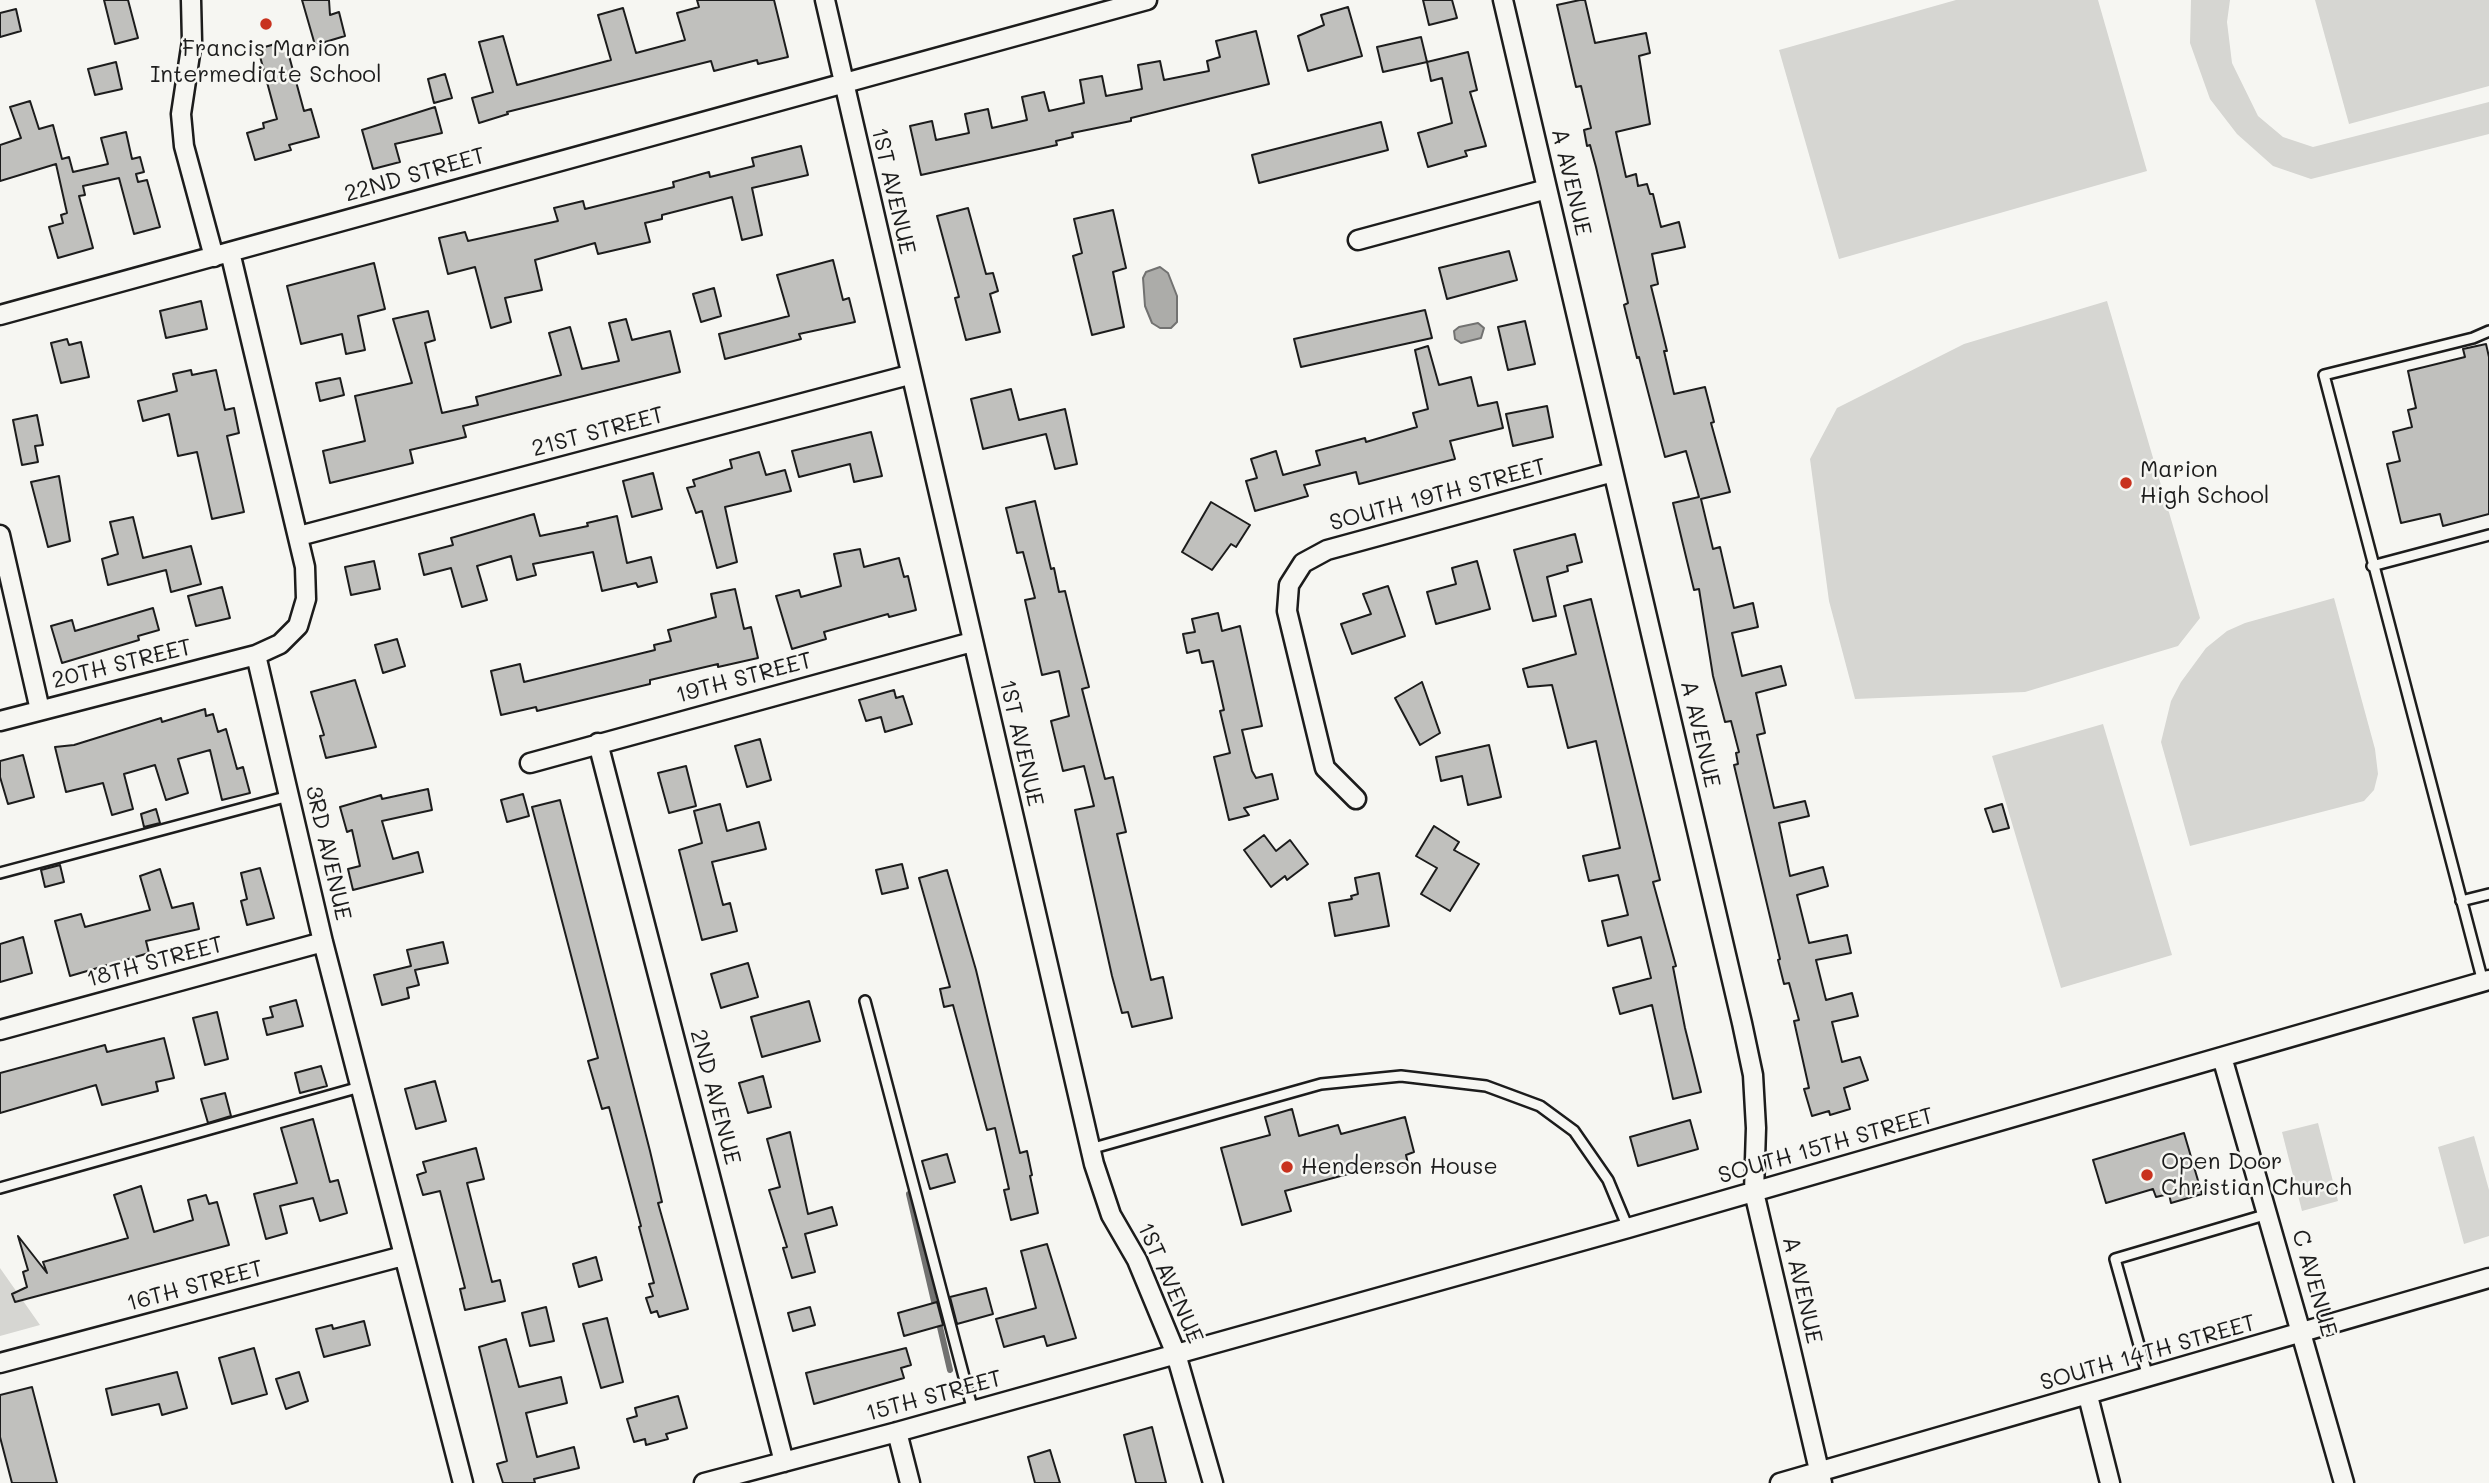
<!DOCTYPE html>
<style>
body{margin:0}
canvas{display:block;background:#f6f6f2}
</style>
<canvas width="2489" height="1483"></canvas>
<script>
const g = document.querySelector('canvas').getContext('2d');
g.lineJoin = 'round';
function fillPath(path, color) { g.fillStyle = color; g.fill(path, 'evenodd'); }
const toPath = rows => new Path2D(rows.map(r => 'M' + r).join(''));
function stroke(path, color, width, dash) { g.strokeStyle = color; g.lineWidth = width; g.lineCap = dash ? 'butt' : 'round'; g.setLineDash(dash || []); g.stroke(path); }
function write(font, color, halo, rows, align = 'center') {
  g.font = font + ' Mali,sans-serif'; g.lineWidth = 5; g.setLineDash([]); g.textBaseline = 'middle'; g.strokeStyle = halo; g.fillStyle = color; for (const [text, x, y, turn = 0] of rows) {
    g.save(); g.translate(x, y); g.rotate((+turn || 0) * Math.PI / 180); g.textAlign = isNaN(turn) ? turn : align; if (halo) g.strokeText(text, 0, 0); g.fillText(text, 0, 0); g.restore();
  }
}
const green = toPath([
 [1956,0,2098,0,2147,171,1839,259,1779,50],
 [2191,0,2230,0,2227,22,2232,63,2258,116,2283,137,2313,147,2489,102,2489,134,2311,179,2273,166,2237,134,2210,99,2190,43],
 [2315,0,2489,0,2489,86,2349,124],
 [2107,301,2200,618,2178,646,2025,692,1855,699,1829,601,1810,459,1837,408,1964,344],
 [2334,598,2375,749,2378,774,2374,790,2364,801,2190,846,2161,742,2171,701,2181,682,2206,648,2227,631,2245,623],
 [2103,724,2172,955,2061,988,1992,756],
 [2318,1123,2338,1201,2302,1211,2282,1132],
 [2474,1136,2489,1190,2489,1236,2464,1244,2438,1147],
 [0,1268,40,1325,0,1336]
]);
const water = toPath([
 [1160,267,1168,273,1177,296,1177,322,1171,328,1160,328,1152,323,1145,306,1143,278,1146,272,1160,267],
 [1478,323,1484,328,1481,338,1461,343,1455,339,1454,331,1459,327,1478,323]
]);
const stream = toPath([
 [909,1194,950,1370]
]);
const building = toPath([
 [104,0,128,0,138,38,115,44,104,0],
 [302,0,329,0,330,15,339,12,345,36,315,45,302,0],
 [697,0,774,0,788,57,758,64,757,60,714,71,711,61,507,112,508,114,479,123,472,98,493,92,479,42,503,36,517,85,611,60,598,15,623,8,636,53,685,40,677,13,699,7,697,0],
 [1423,0,1452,0,1457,18,1429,25,1423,0],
 [1580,0,1585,0,1595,43,1646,33,1650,53,1639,56,1650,124,1616,132,1626,177,1636,174,1638,186,1647,184,1650,194,1653,194,1661,227,1679,222,1685,247,1652,254,1658,284,1651,286,1667,351,1664,351,1674,394,1705,387,1714,422,1711,423,1730,492,1701,499,1713,549,1720,547,1734,608,1753,603,1758,627,1732,633,1742,676,1781,666,1786,685,1756,693,1765,733,1757,735,1774,808,1805,801,1809,816,1779,823,1790,876,1823,867,1828,886,1797,895,1809,943,1847,935,1851,953,1816,960,1826,1000,1852,993,1858,1016,1832,1022,1842,1062,1860,1057,1868,1080,1844,1088,1850,1109,1830,1115,1829,1111,1812,1116,1804,1089,1809,1088,1794,1021,1799,1020,1789,983,1784,984,1778,960,1780,959,1734,765,1738,764,1736,753,1739,752,1731,721,1725,722,1713,676,1699,589,1694,590,1673,503,1699,497,1686,451,1665,457,1639,357,1637,358,1624,305,1628,303,1596,167,1590,145,1587,146,1584,130,1591,128,1581,86,1576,87,1557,5,1580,0],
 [1348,7,1362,56,1308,71,1298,36,1324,25,1321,15,1348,7],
 [16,9,21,31,0,37,0,13,16,9],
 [1256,31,1269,84,1131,118,1131,121,1072,133,1073,137,1056,141,1057,145,921,175,910,126,932,121,936,140,969,133,965,114,988,109,992,128,1027,120,1022,97,1044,92,1049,111,1084,103,1080,80,1102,76,1106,96,1142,89,1138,65,1160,61,1164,80,1209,71,1207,61,1220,57,1216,41,1256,31],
 [1421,37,1427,62,1383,72,1377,47,1421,37],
 [285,41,304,111,311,109,319,137,289,145,291,150,255,160,247,133,264,128,263,123,277,119,258,49,285,41],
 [1468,52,1477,90,1470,92,1486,146,1465,151,1467,156,1428,167,1418,133,1452,123,1442,78,1431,81,1427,62,1468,52],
 [116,62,122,89,95,95,88,69,116,62],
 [445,74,452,98,434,103,428,79,445,74],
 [30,101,39,129,53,125,62,159,69,157,73,172,108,164,101,138,126,132,132,159,140,157,144,172,136,174,138,182,147,180,160,227,134,234,119,178,83,186,85,195,79,196,93,248,58,258,49,227,63,223,61,215,67,213,56,164,0,181,0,145,21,138,10,107,30,101],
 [435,107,442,133,395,144,400,162,373,169,362,130,435,107],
 [1381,122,1388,150,1259,183,1252,155,1381,122],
 [801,146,808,175,752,188,762,235,742,240,732,197,662,215,662,219,645,223,650,242,598,254,595,243,535,260,542,290,505,298,511,322,491,328,475,267,448,274,439,238,465,232,468,241,558,221,554,208,583,201,585,209,674,187,673,182,709,172,710,177,754,166,752,158,801,146],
 [968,208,986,274,993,273,998,291,990,294,1000,332,966,340,955,298,959,297,937,216,968,208],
 [1113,210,1126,268,1113,272,1124,327,1092,335,1073,256,1082,253,1074,219,1113,210],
 [1509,251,1517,280,1447,299,1439,268,1509,251],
 [833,260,843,300,849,298,855,322,799,334,801,339,725,359,719,334,789,316,777,275,833,260],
 [374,263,385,309,358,316,365,350,346,354,342,334,301,344,287,286,374,263],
 [714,288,721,316,701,322,693,294,714,288],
 [201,301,207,329,166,338,160,311,201,301],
 [1425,310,1432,338,1301,367,1294,339,1425,310],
 [428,311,435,340,425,343,442,413,478,405,476,397,561,375,549,333,570,327,582,369,619,361,609,323,626,319,632,340,670,331,680,372,463,426,466,437,410,450,413,463,330,483,323,451,365,441,355,396,412,383,393,319,428,311],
 [1525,321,1535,364,1508,370,1498,327,1525,321],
 [67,339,69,345,81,342,89,377,61,383,51,343,67,339],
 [2486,344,2489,357,2489,514,2443,526,2440,514,2401,523,2387,464,2400,461,2393,432,2412,427,2408,410,2416,408,2408,371,2465,357,2463,349,2486,344],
 [1428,346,1439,385,1471,377,1478,406,1497,402,1503,428,1450,441,1455,459,1359,484,1356,472,1304,485,1308,496,1255,511,1246,481,1257,478,1251,459,1276,451,1283,475,1320,465,1316,451,1365,438,1366,442,1417,427,1413,413,1428,409,1415,350,1428,346],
 [191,370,192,375,216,370,225,410,234,408,239,433,227,436,244,512,212,519,197,452,178,456,169,414,143,421,138,401,177,391,173,374,191,370],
 [340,378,344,395,320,401,316,383,340,378],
 [1011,389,1019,420,1065,409,1077,464,1055,469,1046,434,983,449,971,399,1011,389],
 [1547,406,1553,437,1513,446,1506,414,1547,406],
 [37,415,43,445,35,446,38,462,22,465,13,420,37,415],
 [871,432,882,476,854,482,850,464,799,477,792,451,871,432],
 [759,452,766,475,785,470,791,491,725,507,737,562,717,568,702,511,696,513,687,488,695,486,693,480,732,468,730,460,759,452],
 [653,473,662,509,632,517,623,481,653,473],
 [59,476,70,541,48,547,31,482,59,476],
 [1035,501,1051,569,1054,568,1059,592,1065,591,1076,636,1089,687,1082,689,1105,779,1113,777,1126,832,1117,834,1151,980,1163,977,1172,1018,1132,1027,1128,1012,1122,1013,1112,976,1075,810,1094,806,1084,766,1063,771,1051,721,1069,716,1059,671,1042,675,1025,600,1035,598,1023,552,1017,553,1006,508,1035,501],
 [1211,502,1250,525,1236,547,1231,544,1212,570,1182,552,1211,502],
 [534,514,540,536,588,526,587,523,617,516,627,563,651,557,657,582,638,587,636,583,602,591,593,552,533,564,536,575,517,580,511,556,477,566,487,600,462,607,451,568,424,575,419,554,453,545,451,538,534,514],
 [133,517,143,558,191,546,201,584,171,592,166,570,108,585,102,559,118,554,110,522,133,517],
 [1575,534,1582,562,1567,566,1568,571,1547,577,1556,616,1533,621,1514,550,1575,534],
 [860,549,864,567,899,558,904,577,908,576,916,610,889,617,888,614,824,632,826,639,792,649,776,596,799,590,801,597,841,586,834,554,860,549],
 [374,561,380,589,351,595,345,567,374,561],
 [1477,561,1490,609,1436,624,1427,592,1456,584,1452,568,1477,561],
 [1388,586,1405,636,1352,654,1341,624,1371,614,1363,594,1388,586],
 [222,587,230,618,196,626,188,596,222,587],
 [735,589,744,629,751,627,758,658,718,667,718,664,650,680,650,684,537,711,536,707,501,715,491,671,520,664,524,682,655,650,654,645,671,641,668,630,716,617,711,594,735,589],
 [1591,599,1660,880,1653,882,1676,966,1673,967,1685,1028,1701,1092,1673,1099,1652,1005,1620,1014,1613,988,1651,978,1641,937,1608,946,1602,921,1628,915,1618,875,1589,881,1583,856,1620,848,1596,741,1568,748,1552,685,1528,687,1523,669,1576,654,1564,606,1591,599],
 [153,608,159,630,138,636,139,640,62,663,51,626,72,620,75,631,153,608],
 [1218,613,1222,631,1240,626,1262,726,1242,730,1252,771,1256,778,1272,774,1278,799,1244,808,1249,815,1229,820,1214,757,1230,753,1220,711,1224,710,1213,661,1202,663,1199,650,1187,653,1183,634,1195,632,1192,619,1218,613],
 [397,639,405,666,383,673,375,645,397,639],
 [355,680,376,747,326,758,320,736,324,735,311,692,355,680],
 [1422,682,1440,733,1420,745,1395,698,1422,682],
 [894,690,896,698,903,696,912,724,885,732,881,717,866,721,859,700,894,690],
 [205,709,206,716,213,714,218,732,226,729,237,769,243,767,250,793,222,800,210,750,178,759,188,793,166,800,155,765,124,774,133,809,112,815,103,783,66,792,55,747,74,745,161,718,162,722,205,709],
 [760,739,771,780,747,787,735,746,760,739],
 [1489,745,1501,797,1468,805,1462,776,1441,781,1436,757,1489,745],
 [23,755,34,797,8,804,0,777,0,761,23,755],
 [686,766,696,806,669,813,658,773,686,766],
 [428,789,432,810,382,821,393,859,418,852,423,872,353,890,348,869,360,866,352,830,347,832,340,807,381,795,382,799,428,789],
 [523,794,529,816,507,822,501,800,523,794],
 [560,800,650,1151,662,1202,658,1203,688,1309,659,1317,657,1311,651,1313,646,1298,653,1296,649,1284,654,1283,639,1227,641,1226,609,1107,602,1109,588,1061,598,1058,532,807,560,800],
 [720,804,727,831,759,822,766,849,712,862,723,905,730,903,737,931,702,940,679,850,702,843,694,811,720,804],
 [2002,804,2009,828,1993,832,1985,809,2002,804],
 [156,809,160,823,144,827,141,814,156,809],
 [1434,826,1459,842,1454,850,1479,864,1450,911,1421,894,1437,868,1416,856,1434,826],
 [1264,835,1276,851,1290,840,1308,864,1287,880,1285,876,1271,887,1244,850,1264,835],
 [902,864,908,888,882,894,876,870,902,864],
 [60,865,64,882,45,887,41,870,60,865],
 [260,868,274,918,247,925,241,901,247,899,241,873,260,868],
 [160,869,172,908,193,903,199,929,146,941,149,953,70,976,55,921,81,914,85,927,150,910,140,876,160,869],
 [947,870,976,970,1020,1153,1027,1151,1032,1175,1030,1176,1038,1213,1011,1220,1004,1190,1009,1189,995,1128,987,1130,953,1005,944,1007,940,989,950,987,919,878,947,870],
 [1379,873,1389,926,1335,936,1329,903,1352,899,1351,896,1358,894,1355,878,1379,873],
 [23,937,32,973,0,982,0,944,23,937],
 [443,942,448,963,415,970,419,985,407,988,409,998,382,1005,374,975,411,966,407,950,443,942],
 [748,963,758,997,721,1008,711,974,748,963],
 [296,1000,303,1026,267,1035,263,1019,273,1017,270,1007,296,1000],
 [809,1001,820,1041,762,1057,751,1017,809,1001],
 [217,1012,228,1059,205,1065,193,1018,217,1012],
 [164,1038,174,1078,156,1082,158,1091,102,1105,96,1085,0,1113,0,1073,105,1045,107,1052,164,1038],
 [321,1066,327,1086,300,1093,295,1073,321,1066],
 [763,1076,771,1107,748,1113,739,1083,763,1076],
 [435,1081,446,1121,416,1129,405,1089,435,1081],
 [225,1093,231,1116,208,1123,201,1099,225,1093],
 [1292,1109,1299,1136,1338,1125,1341,1134,1405,1117,1414,1152,1406,1155,1408,1164,1376,1173,1374,1167,1285,1191,1291,1211,1242,1225,1221,1148,1270,1135,1265,1117,1292,1109],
 [313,1119,330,1182,338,1180,347,1213,320,1221,313,1198,280,1206,287,1233,266,1239,254,1194,297,1183,281,1128,313,1119],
 [1690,1120,1698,1149,1638,1166,1630,1137,1690,1120],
 [790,1132,808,1214,832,1207,837,1225,805,1234,815,1272,792,1278,783,1248,787,1247,769,1190,780,1187,767,1139,790,1132],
 [2184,1133,2202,1194,2171,1203,2169,1194,2156,1197,2153,1189,2106,1203,2093,1160,2184,1133],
 [476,1148,484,1179,467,1183,492,1282,500,1280,505,1301,465,1310,460,1289,465,1288,440,1191,423,1195,417,1175,426,1172,423,1162,476,1148],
 [947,1154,955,1182,930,1189,922,1161,947,1154],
 [141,1186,154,1232,193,1220,188,1200,206,1195,209,1204,217,1202,229,1245,15,1302,12,1294,27,1287,23,1272,28,1270,18,1236,47,1273,43,1262,128,1238,114,1195,141,1186],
 [1047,1244,1076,1338,1047,1346,1044,1336,1004,1347,996,1319,1036,1308,1021,1251,1047,1244],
 [596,1257,602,1280,579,1287,573,1264,596,1257],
 [986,1288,993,1314,957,1324,950,1297,986,1288],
 [937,1302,943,1325,904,1336,898,1313,937,1302],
 [546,1307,554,1341,530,1346,522,1313,546,1307],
 [810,1307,815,1325,793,1331,788,1313,810,1307],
 [607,1318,623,1382,601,1388,583,1324,607,1318],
 [364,1321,370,1345,324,1357,316,1329,332,1325,333,1329,364,1321],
 [506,1339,519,1387,561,1377,567,1403,526,1413,537,1457,574,1447,579,1468,534,1479,535,1483,503,1483,497,1464,507,1461,479,1347,506,1339],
 [254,1348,267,1394,232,1404,219,1358,254,1348],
 [906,1348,911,1365,901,1368,904,1378,814,1404,806,1373,906,1348],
 [177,1372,187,1408,162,1415,159,1404,112,1415,106,1389,177,1372],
 [299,1372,308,1401,286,1409,276,1379,299,1372],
 [32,1387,57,1483,12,1483,0,1437,0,1395,32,1387],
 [678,1396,687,1428,666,1434,668,1439,646,1445,645,1439,634,1442,627,1419,637,1416,635,1408,678,1396],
 [1152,1427,1166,1483,1136,1483,1124,1435,1152,1427],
 [1050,1450,1060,1483,1035,1483,1028,1457,1050,1450]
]);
const lane = toPath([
 [2372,566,2489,535],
 [0,873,289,796],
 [2461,901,2489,894],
 [2483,982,2324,375,2473,338,2489,331],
 [865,1001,973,1411],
 [1090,1149,1321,1084,1401,1076,1486,1086,1540,1106,1574,1131,1608,1180,1628,1228],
 [0,1188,360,1087],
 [2148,1377,2115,1259,2268,1214]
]);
const street = toPath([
 [191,0,192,41,181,114,184,146,214,257],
 [825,0,1094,1164,1111,1215,1137,1260,1176,1354,1213,1483],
 [1503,0,1742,1023,1753,1075,1756,1128,1754,1192,1822,1483],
 [1358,240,1547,189],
 [230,252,305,567,306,599,298,626,280,644,256,655,323,942,463,1483],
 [0,315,1147,0],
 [0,535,40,710],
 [299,536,909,375],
 [0,721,256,655],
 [598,743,784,1462],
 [530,763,972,642],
 [1356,799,1325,768,1287,611,1289,585,1303,563,1327,550,1613,472],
 [0,1030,323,942],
 [2222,1057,2344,1483],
 [0,1363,403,1256],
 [2088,1396,2110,1483],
 [897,1432,910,1483],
 [704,1483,897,1432,1628,1228,2489,980],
 [1780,1483,2489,1278]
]);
const markers = [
 [266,24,7,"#c8321e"],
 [2126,483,7,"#c8321e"],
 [1287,1167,7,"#c8321e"],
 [2147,1175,7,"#c8321e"]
];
const poiNames = [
 ["Francis Marion",266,49,"center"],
 ["Intermediate School",266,75,"center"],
 ["Marion",2140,470],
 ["High School",2140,496],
 ["Open Door",2161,1162],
 ["Christian Church",2161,1188],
 ["Henderson House",1301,1167]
];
const streetNames = [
 ["22ND STREET",415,175,-16],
 ["A AVENUE",1571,182,77],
 ["1ST AVENUE",893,191,77],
 ["21ST STREET",598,432,-15],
 ["SOUTH 19TH STREET",1438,495,-15],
 ["20TH STREET",122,664,-14],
 ["19TH STREET",744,678,-15],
 ["A AVENUE",1700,734,77],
 ["1ST AVENUE",1021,743,77],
 ["3RD AVENUE",328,853,77],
 ["18TH STREET",155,962,-15],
 ["2ND AVENUE",715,1097,75],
 ["SOUTH 15TH STREET",1826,1146,-16],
 ["1ST AVENUE",1170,1283,66],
 ["C AVENUE",2314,1283,74],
 ["16TH STREET",195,1286,-15],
 ["A AVENUE",1802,1290,77],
 ["SOUTH 14TH STREET",2148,1353,-16],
 ["15TH STREET",934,1396,-15]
];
fillPath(green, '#d6d6d2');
fillPath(water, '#acaca9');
stroke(water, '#727271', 2);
stroke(stream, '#727271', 6);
fillPath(building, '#c0c0bd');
stroke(building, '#1c1c1c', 2);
stroke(lane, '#1c1c1c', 14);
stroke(street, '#1c1c1c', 23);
stroke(lane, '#f6f6f2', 9);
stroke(street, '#f6f6f2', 18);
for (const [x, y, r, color] of markers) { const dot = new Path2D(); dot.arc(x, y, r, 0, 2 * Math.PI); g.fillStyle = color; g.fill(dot); stroke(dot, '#f6f6f2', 2.5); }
write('23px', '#1c1c1c', '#f6f6f2', poiNames, 'left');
write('23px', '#1c1c1c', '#f6f6f2', streetNames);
</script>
